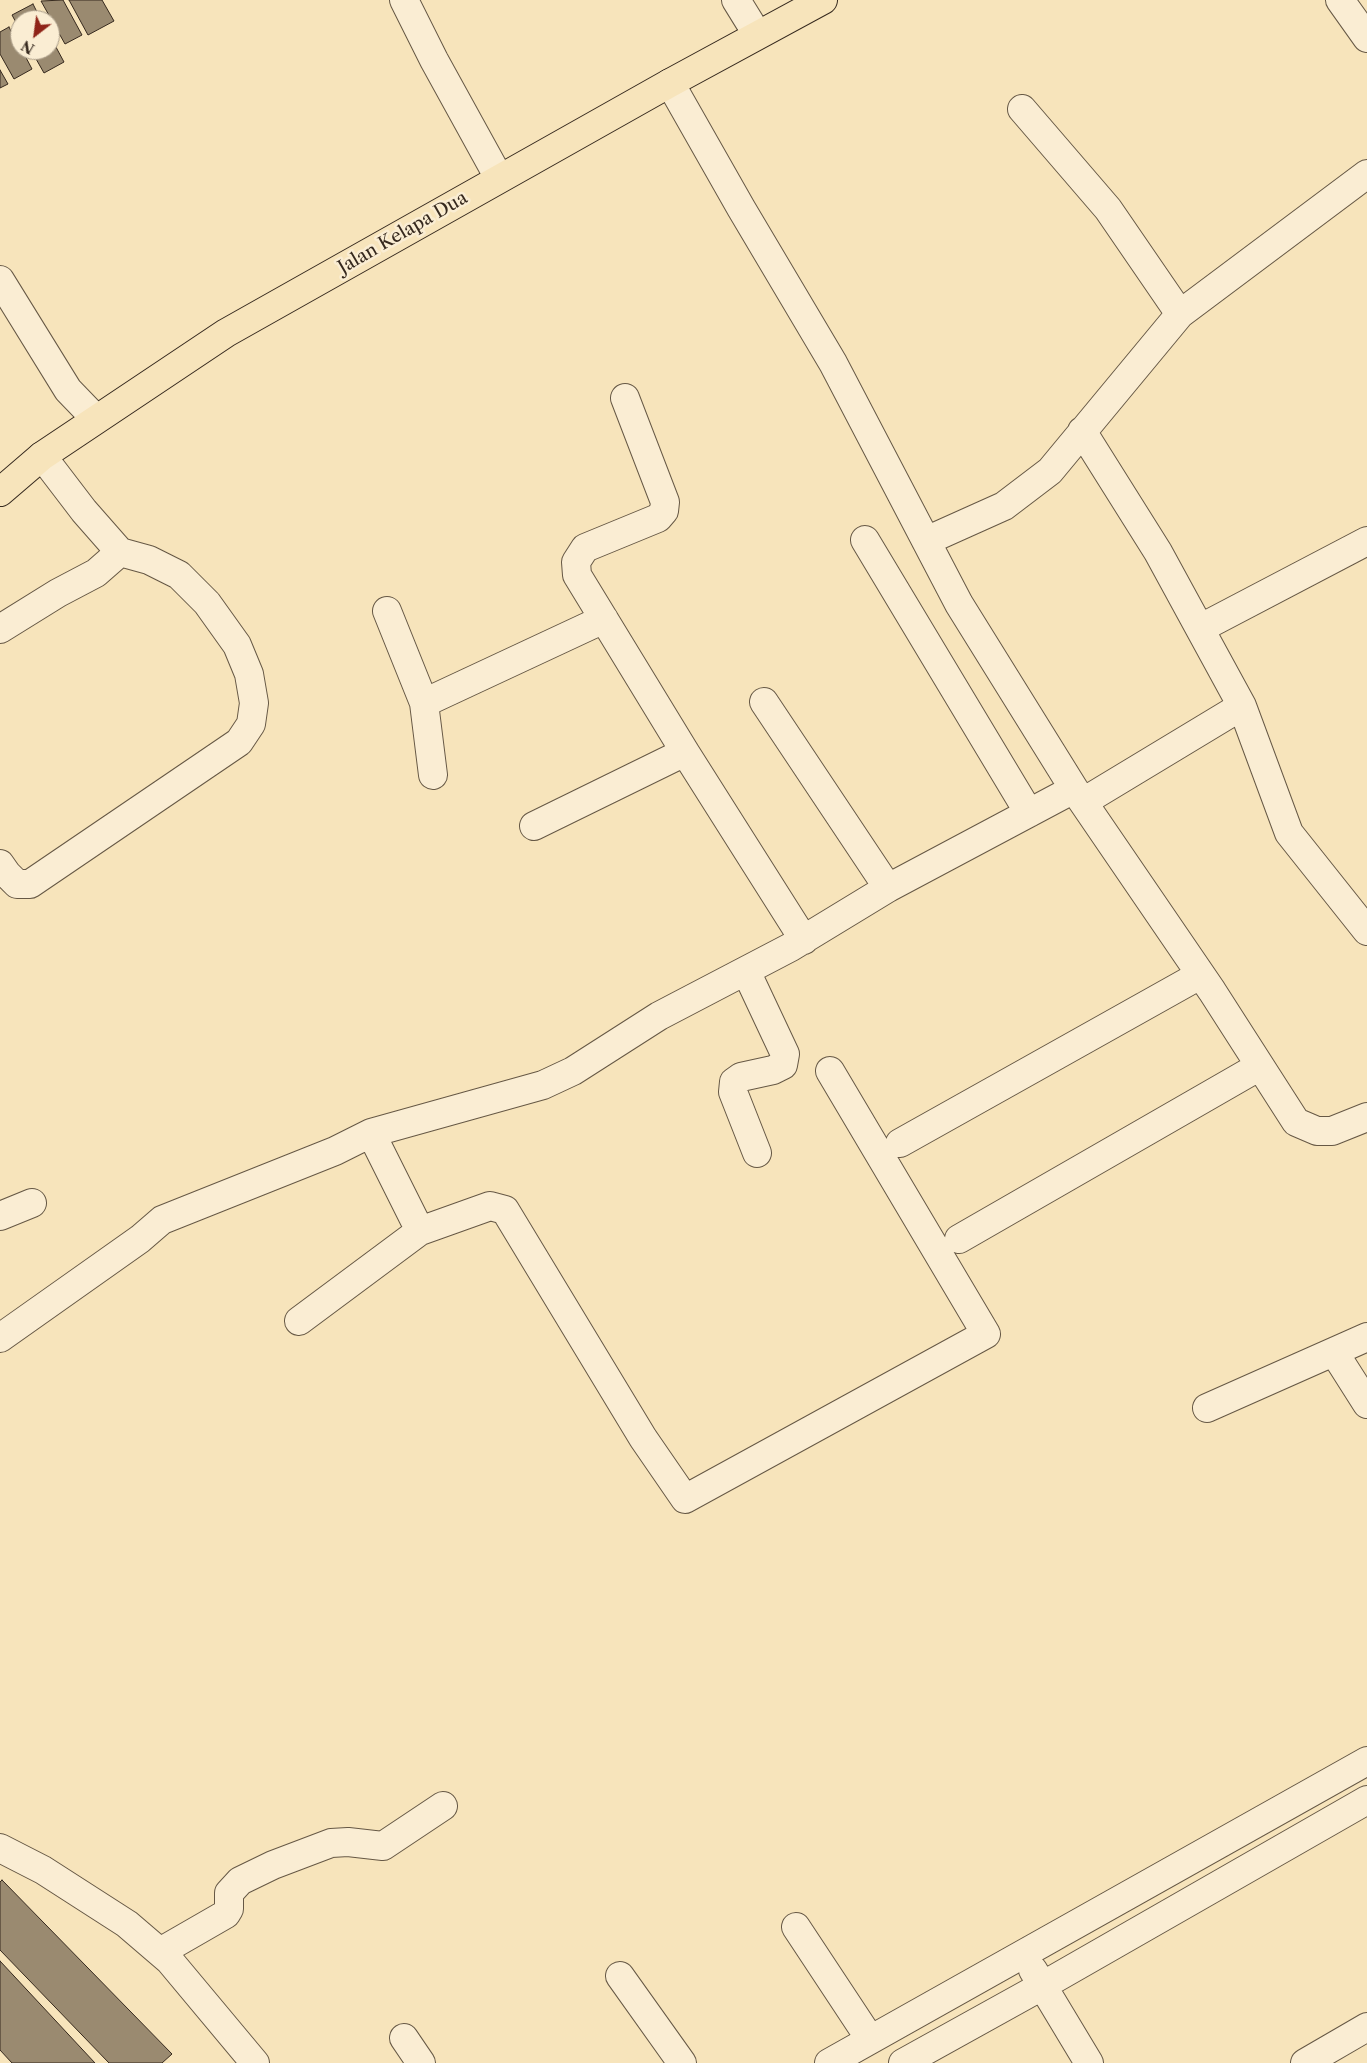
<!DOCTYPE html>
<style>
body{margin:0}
#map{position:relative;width:1367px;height:2063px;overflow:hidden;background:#f7e4bb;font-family:"Libre Caslon Text",serif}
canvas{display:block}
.north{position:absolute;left:10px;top:10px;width:50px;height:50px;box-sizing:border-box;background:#faedd3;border:1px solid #ac9f8b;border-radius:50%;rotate:210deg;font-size:14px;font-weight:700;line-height:20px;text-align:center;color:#36291e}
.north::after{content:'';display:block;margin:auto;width:18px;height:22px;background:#8f2418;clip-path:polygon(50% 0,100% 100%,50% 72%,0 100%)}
</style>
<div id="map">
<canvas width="1367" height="2063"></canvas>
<div class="north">N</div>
</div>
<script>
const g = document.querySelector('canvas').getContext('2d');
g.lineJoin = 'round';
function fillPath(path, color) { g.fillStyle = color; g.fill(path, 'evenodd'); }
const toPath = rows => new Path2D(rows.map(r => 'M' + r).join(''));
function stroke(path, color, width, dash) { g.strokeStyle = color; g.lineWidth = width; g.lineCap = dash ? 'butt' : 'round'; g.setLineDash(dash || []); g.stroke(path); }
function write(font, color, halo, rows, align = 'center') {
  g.font = font + ' "Libre Caslon Text",serif'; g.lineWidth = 5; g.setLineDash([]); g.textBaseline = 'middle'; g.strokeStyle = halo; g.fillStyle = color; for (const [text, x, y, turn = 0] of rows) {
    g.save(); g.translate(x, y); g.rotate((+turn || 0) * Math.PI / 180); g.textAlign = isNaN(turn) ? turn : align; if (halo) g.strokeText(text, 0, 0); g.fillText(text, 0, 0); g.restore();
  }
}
const building = toPath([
 [63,0,82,35,65,44,41,1,63,0],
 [69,0,102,0,114,21,88,35,69,0],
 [33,4,41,20,20,20,20,30,12,15,33,4],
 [9,27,20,50,22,50,32,69,14,79,0,54,0,32,9,27],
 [50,36,64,62,44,73,31,50,50,50,50,36],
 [0,70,8,84,0,88,0,70],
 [2,1880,172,2054,162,2063,109,2063,0,1950,0,1882,2,1880],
 [0,1961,95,2063,12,2063,0,2050,0,1961]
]);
const minor = toPath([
 [404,0,434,60,499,178],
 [736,0,757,34],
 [1340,0,1367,38],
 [670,83,741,208,833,363,959,604,1074,789,1212,991,1296,1122,1317,1131,1332,1131,1367,1117],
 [1022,109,1108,209,1180,314,1367,174],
 [0,280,68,390,96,419],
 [625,398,665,502,664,511,658,518,585,548,576,562,577,575,685,752,804,940],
 [1082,431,1158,552,1242,706,1289,833,1367,931],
 [865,540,1029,813],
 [926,541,1004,506,1050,471,1180,314],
 [387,611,424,703],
 [1201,628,1367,541],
 [0,629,58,593,96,573,120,552,84,511,42,456],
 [764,702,888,888],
 [433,775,424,703,604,619],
 [1083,802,1242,706],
 [534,826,685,752],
 [0,864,7,874,17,884,30,884,239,742,251,724,254,703,249,674,237,645,207,603,179,575,149,560,120,552],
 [746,971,785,1054,783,1065,773,1070,741,1077,734,1082,733,1092,757,1153],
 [900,1143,1200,975],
 [0,1216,32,1203],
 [420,1231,490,1206,505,1210,643,1438,685,1499,986,1334,830,1071],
 [959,1239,1260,1066],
 [299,1321,420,1231,371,1133],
 [0,1338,140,1239,162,1220,335,1151,371,1133,543,1085,573,1071,659,1016,791,947,888,888,1074,789],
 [1334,1352,1367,1404],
 [1207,1408,1367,1337],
 [0,1848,43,1870,127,1924,169,1960,255,2063],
 [796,1927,870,2039],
 [160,1952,226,1914,229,1909,229,1893,240,1881,273,1865,331,1843,348,1842,383,1846,443,1806],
 [1033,1970,1089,2063],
 [620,1976,682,2063],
 [404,2038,421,2063],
 [829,2063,1367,1761],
 [903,2063,1042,1986,1367,1800],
 [1305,2063,1367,2027]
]);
const major = toPath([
 [0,492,42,456,226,333,670,83,823,0]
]);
const streetNames = [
 ["Jalan Kelapa Dua",403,233,-30]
];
fillPath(building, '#9a8a70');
stroke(building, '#36291e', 1);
stroke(minor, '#665845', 30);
stroke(major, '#36291e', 30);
stroke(minor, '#faedd3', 28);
stroke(major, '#f7e4bb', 28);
write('18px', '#36291e', '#faedd3', streetNames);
</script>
